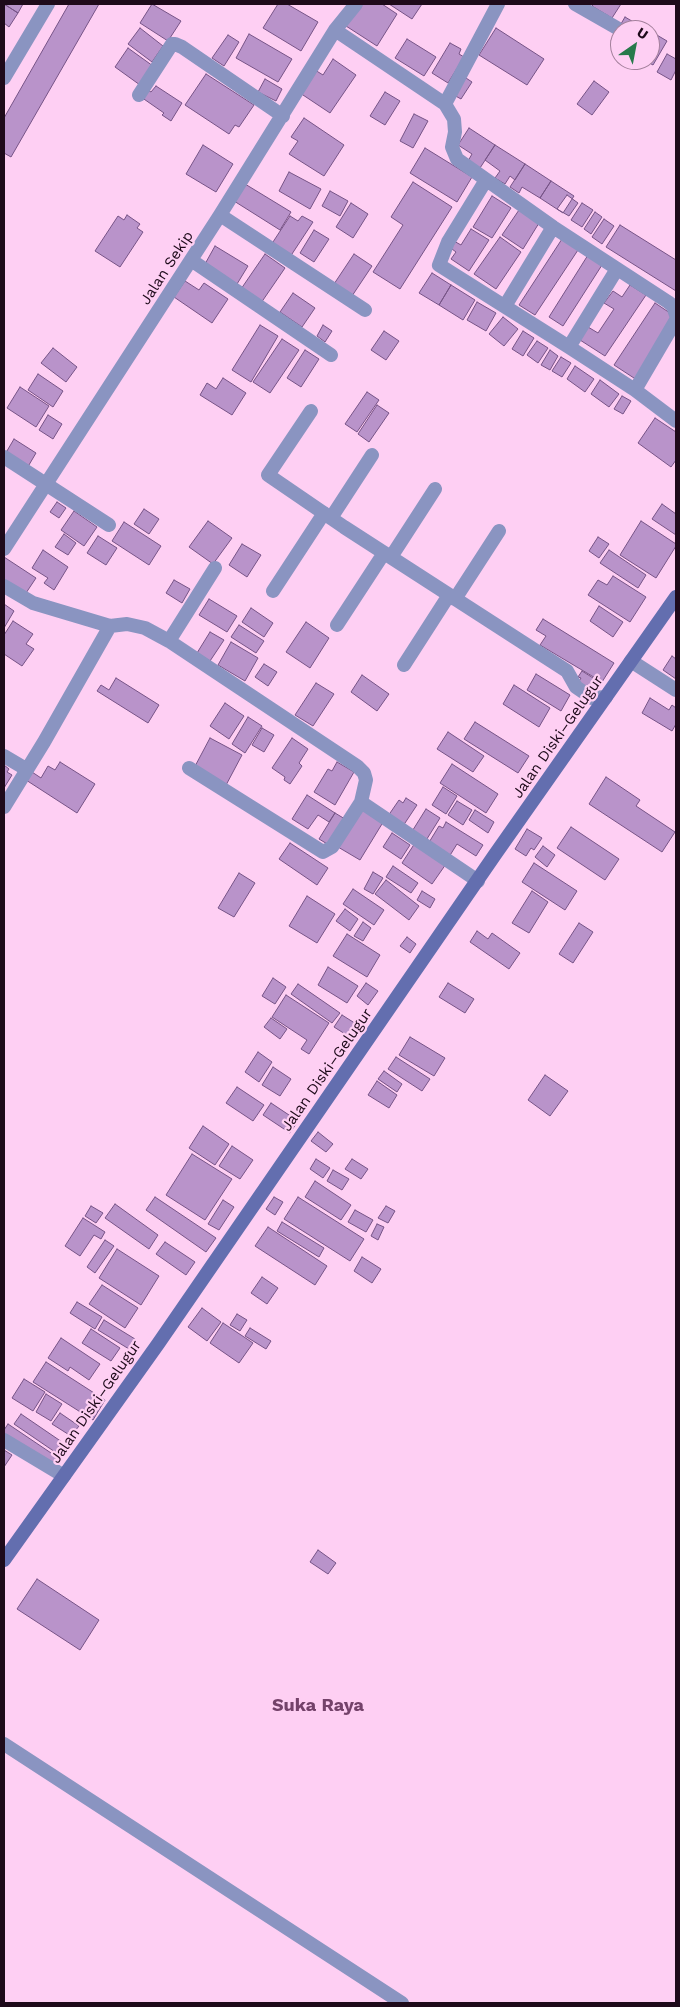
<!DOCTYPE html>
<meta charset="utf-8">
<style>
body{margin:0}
#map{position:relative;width:680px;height:2007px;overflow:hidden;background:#fecff3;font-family:"Work Sans",sans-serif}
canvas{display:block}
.frame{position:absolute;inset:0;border:5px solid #1e0a1a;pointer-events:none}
.north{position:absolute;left:610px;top:20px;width:50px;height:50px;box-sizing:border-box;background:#fecff3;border:1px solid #a4809c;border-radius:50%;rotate:33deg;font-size:14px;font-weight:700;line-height:20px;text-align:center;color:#1e0a1a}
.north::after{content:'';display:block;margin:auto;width:18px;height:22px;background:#277a4b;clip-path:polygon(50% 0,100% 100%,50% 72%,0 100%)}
</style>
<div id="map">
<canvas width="680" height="2007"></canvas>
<div class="frame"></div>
<div class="north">U</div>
</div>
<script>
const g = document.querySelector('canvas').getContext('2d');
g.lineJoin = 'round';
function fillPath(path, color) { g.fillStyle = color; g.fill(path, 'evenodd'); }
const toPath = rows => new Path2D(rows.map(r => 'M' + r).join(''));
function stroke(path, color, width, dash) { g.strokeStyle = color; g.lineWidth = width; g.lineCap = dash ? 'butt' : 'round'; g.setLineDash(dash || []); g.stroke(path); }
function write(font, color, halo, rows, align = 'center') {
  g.font = font + ' "Work Sans",sans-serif'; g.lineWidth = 4.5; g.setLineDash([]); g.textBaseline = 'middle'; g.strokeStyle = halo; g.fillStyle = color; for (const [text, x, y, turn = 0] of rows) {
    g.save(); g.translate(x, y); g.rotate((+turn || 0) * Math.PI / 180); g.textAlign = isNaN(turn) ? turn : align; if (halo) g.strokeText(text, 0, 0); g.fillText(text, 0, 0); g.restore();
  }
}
const building = toPath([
 [4,4,18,13,9,27,4,23,4,4],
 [4,4,23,4,18,13,4,4],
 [69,4,99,4,11,157,4,153,4,118,69,4],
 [152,4,181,21,168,41,140,23,152,4],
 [278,4,287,4,318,22,301,51,263,28,278,4],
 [360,4,382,4,397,14,377,46,346,26,360,4],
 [389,4,422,4,412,19,389,4],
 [594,4,621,4,612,18,592,6,594,4],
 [625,17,647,30,620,30,620,46,611,41,625,17],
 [140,28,163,46,152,62,128,44,140,28],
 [496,28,544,59,527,85,479,55,496,28],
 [650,31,667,41,653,65,644,60,650,60,650,31],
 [249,34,292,59,278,82,236,58,249,34],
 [228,35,239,42,224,66,212,58,228,35],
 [407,39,436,57,424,76,395,58,407,39],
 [450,43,461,49,459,54,464,57,448,83,432,73,450,43],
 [128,48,153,66,140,85,115,67,128,48],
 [667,54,676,59,676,70,671,80,657,72,667,54],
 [333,59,356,75,330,113,300,93,315,70,323,75,333,59],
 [206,74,254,105,239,127,235,125,229,134,185,105,206,74],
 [463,76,472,82,461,99,452,94,463,76],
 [265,79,282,89,276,101,258,92,265,79],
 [594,81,609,92,592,115,577,104,594,81],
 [156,86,182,103,171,121,162,115,164,113,141,97,146,89,151,92,156,86],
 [385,92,400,101,385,125,370,116,385,92],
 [414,114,428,121,413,148,400,141,414,114],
 [304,118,344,145,324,176,289,154,298,141,291,137,304,118],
 [469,128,495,145,480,168,468,161,472,154,458,145,469,128],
 [203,145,233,164,216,192,186,174,203,145],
 [495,145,525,164,515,180,510,176,505,184,495,178,500,171,485,160,495,145],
 [425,148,472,177,457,202,410,173,425,148],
 [525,164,551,181,540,198,522,187,519,193,510,187,525,164],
 [289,172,321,189,310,209,279,191,289,172],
 [551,181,574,196,563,213,540,198,551,181],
 [413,182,452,207,400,289,373,272,403,225,391,217,413,182],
 [245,184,291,212,280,230,234,201,245,184],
 [330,191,348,201,340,216,322,206,330,191],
 [567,195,578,203,569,216,557,209,567,195],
 [492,196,511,208,492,238,473,227,492,196],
 [351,203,368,214,353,238,336,227,351,203],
 [582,203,593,210,582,227,571,220,582,203],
 [519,210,539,223,523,249,502,235,519,210],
 [595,212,602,217,591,234,584,229,595,212],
 [127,215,140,224,137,228,143,232,120,267,95,251,118,216,124,220,127,215],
 [290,216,298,221,302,216,313,222,290,257,271,245,290,216],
 [604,219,614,226,602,244,592,237,604,219],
 [620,225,676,260,676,291,606,247,620,225],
 [471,229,489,240,469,271,451,259,456,252,448,246,452,240,461,245,471,229],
 [314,230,329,239,314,262,300,253,314,230],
 [500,237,521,252,496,289,474,274,500,237],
 [562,239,578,250,535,315,519,305,562,239],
 [215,246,248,266,237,284,205,264,215,246],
 [265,254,285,268,261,303,241,289,265,254],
 [354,254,372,266,352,296,334,284,354,254],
 [588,255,602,265,563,326,549,317,588,255],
 [432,273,451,285,439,305,419,293,432,273],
 [185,281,199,290,204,283,228,299,212,323,174,297,185,281],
 [451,285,475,300,463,320,439,305,451,285],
 [630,285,646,295,605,356,580,340,588,327,598,333,614,309,604,303,613,291,622,297,630,285],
 [293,293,315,308,302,327,280,312,293,293],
 [477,302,496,313,486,331,467,320,477,302],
 [655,303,676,317,637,380,614,365,655,303],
 [503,317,518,329,504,346,489,334,503,317],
 [260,325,278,336,251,382,232,370,260,325],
 [323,325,332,331,325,342,317,336,323,325],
 [384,331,399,341,386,360,371,350,384,331],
 [523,331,534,338,523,356,512,349,523,331],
 [282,339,299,350,270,393,253,382,282,339],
 [537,341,548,348,538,363,527,355,537,341],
 [53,348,77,367,66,382,41,363,53,348],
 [305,350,319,359,301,387,287,378,305,350],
 [550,350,558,356,550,370,541,365,550,350],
 [561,357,571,363,562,377,552,371,561,357],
 [575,366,594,379,585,392,567,379,575,366],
 [38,374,63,391,53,407,28,390,38,374],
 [223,378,246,393,232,415,200,395,207,383,216,389,223,378],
 [600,380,619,394,609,407,591,394,600,380],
 [20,387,49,406,36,427,7,408,20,387],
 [367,392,379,400,357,432,345,424,367,392],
 [622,396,631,401,623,414,614,409,622,396],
 [377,405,389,413,369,442,358,434,377,405],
 [48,415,62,424,53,439,39,430,48,415],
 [655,418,676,432,676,460,671,467,638,443,655,418],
 [14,439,36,453,26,470,4,456,14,439],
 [57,502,66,508,59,518,50,512,57,502],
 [662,504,676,514,676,535,652,519,662,504],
 [144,509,159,519,149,534,134,524,144,509],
 [74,511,97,527,84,546,61,530,74,511],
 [208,521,232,538,213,564,189,547,208,521],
 [641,521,676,544,676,546,656,578,620,555,641,521],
 [124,522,161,546,149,565,112,541,124,522],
 [64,534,76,543,68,555,55,547,64,534],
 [98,536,117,548,106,565,87,553,98,536],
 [598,537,609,544,599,558,589,551,598,537],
 [242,544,261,555,247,577,229,565,242,544],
 [43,550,68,567,54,590,44,583,48,578,32,568,43,550],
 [609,550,646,575,638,588,600,563,609,550],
 [4,557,36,578,24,596,4,582,4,557],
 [613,576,646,597,630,622,588,595,598,580,607,585,613,576],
 [174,580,190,589,182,603,166,593,174,580],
 [209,599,237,616,227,632,199,615,209,599],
 [4,604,14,611,4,628,4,604],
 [599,606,623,622,613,637,590,621,599,606],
 [251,608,273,623,264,637,242,622,251,608],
 [543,619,614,663,602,682,540,645,546,636,536,630,543,619],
 [13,621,33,634,26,644,34,649,22,666,4,654,4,635,13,621],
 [306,622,329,638,310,668,286,652,306,622],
 [239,625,264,641,256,653,231,637,239,625],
 [210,632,224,640,210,661,197,653,210,632],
 [231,642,258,658,245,681,218,665,231,642],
 [672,656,676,659,676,679,663,670,672,656],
 [264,664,277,672,268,686,255,677,264,664],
 [582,671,601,683,592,697,576,686,581,678,578,677,582,671],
 [536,674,570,695,561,711,527,690,536,674],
 [362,675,389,694,377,711,351,692,362,675],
 [116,678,159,705,148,723,97,691,101,685,109,690,116,678],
 [316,683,334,694,313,726,295,715,316,683],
 [514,685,550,708,539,727,503,704,514,685],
 [650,698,669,710,672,705,676,708,676,724,672,731,642,713,650,698],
 [225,703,244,716,229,739,210,726,225,703],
 [248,717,262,726,245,753,232,744,248,717],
 [475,722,529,756,518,773,464,739,475,722],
 [262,728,274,735,264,752,252,745,262,728],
 [448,732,484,756,473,772,437,749,448,732],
 [210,738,242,755,225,787,193,770,210,738],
 [292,738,308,749,299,763,302,766,290,784,284,780,285,777,272,768,292,738],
 [60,762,95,784,77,813,26,780,32,772,41,778,48,766,55,770,60,762],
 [337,762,354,772,335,805,314,792,328,769,332,771,337,762],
 [452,764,498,794,486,813,440,783,452,764],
 [4,765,9,769,7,772,12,775,4,788,4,765],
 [606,777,640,800,636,806,675,832,662,852,589,804,606,777],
 [443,787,457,796,446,814,432,805,443,787],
 [307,795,335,813,329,822,318,815,308,829,292,819,307,795],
 [406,798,417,805,403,826,388,816,399,800,403,803,406,798],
 [457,801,472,810,463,825,448,815,457,801],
 [363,805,385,819,360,860,338,847,363,805],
 [426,809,440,818,425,842,411,833,426,809],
 [475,810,494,822,488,833,469,820,475,810],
 [335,813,345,819,329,845,319,839,335,813],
 [446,822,483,845,476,856,457,844,449,857,428,844,439,826,443,828,446,822],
 [571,827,619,859,605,880,557,848,571,827],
 [527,829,542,838,534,850,531,848,526,856,515,849,527,829],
 [392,833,410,845,401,859,383,847,392,833],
 [290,843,328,868,317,885,279,859,290,843],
 [415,843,446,864,432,884,402,863,415,843],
 [543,846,555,855,547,867,535,857,543,846],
 [534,863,577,891,565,910,522,882,534,863],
 [393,866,418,883,411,893,386,877,393,866],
 [373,872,383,878,373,894,364,889,373,872],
 [239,873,255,883,234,917,218,908,239,873],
 [386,880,419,906,409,920,375,894,386,880],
 [353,889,384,910,374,925,343,904,353,889],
 [422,891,435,899,430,908,417,900,422,891],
 [532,891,548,902,529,933,512,923,532,891],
 [307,896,335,914,317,943,289,926,307,896],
 [345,909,358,919,350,931,336,921,345,909],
 [363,922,371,928,363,941,354,936,363,922],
 [579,923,593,932,573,963,559,954,579,923],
 [477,931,488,939,492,933,520,953,509,969,470,942,477,931],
 [347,934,380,955,367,977,333,956,347,934],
 [407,937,416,944,410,953,400,946,407,937],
 [328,967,358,986,347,1003,318,985,328,967],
 [273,978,286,987,275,1004,262,996,273,978],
 [366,983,378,991,368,1005,357,996,366,983],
 [448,983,474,999,465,1013,439,997,448,983],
 [298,984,340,1013,332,1023,291,994,298,984],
 [286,995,329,1023,309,1054,301,1049,307,1040,272,1017,286,995],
 [342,1015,361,1027,353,1039,334,1027,342,1015],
 [271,1018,287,1029,280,1039,264,1027,271,1018],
 [410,1037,445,1058,434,1076,399,1055,410,1037],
 [258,1052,272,1062,259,1082,245,1072,258,1052],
 [396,1057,430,1079,422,1091,388,1069,396,1057],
 [273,1067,291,1079,280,1096,262,1085,273,1067],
 [384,1071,402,1084,397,1092,378,1079,384,1071],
 [545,1075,568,1091,550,1116,528,1100,545,1075],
 [377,1081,397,1095,389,1108,368,1095,377,1081],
 [237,1087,264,1105,253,1121,226,1103,237,1087],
 [271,1103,298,1121,290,1133,263,1115,271,1103],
 [203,1126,229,1144,215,1165,189,1148,203,1126],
 [318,1132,333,1144,326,1152,311,1141,318,1132],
 [232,1146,253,1160,240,1179,219,1166,232,1146],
 [192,1154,232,1179,205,1220,166,1195,192,1154],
 [316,1159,330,1168,323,1178,310,1169,316,1159],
 [352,1159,368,1169,361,1179,345,1169,352,1159],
 [333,1170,349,1179,342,1190,327,1181,333,1170],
 [315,1181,351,1205,341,1220,305,1197,315,1181],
 [155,1197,216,1238,206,1252,146,1210,155,1197],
 [274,1197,283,1202,275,1215,266,1209,274,1197],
 [298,1197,364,1239,350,1261,284,1219,298,1197],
 [223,1200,234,1207,219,1230,208,1224,223,1200],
 [115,1204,158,1235,149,1249,105,1218,115,1204],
 [91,1206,103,1213,96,1223,85,1216,91,1206],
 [386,1206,395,1211,388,1223,378,1218,386,1206],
 [355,1210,373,1220,366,1232,348,1222,355,1210],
 [83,1218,105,1232,101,1239,94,1235,80,1256,65,1246,83,1218],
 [282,1222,324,1248,319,1257,277,1231,282,1222],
 [377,1224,384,1227,378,1240,371,1236,377,1224],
 [268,1227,327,1266,315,1285,255,1246,268,1227],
 [105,1240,114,1246,95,1273,87,1267,105,1240],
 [165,1242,195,1262,186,1275,156,1254,165,1242],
 [117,1249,159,1276,141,1305,99,1278,117,1249],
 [362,1257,381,1269,372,1283,354,1271,362,1257],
 [262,1277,278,1288,267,1304,251,1293,262,1277],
 [102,1285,138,1308,125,1328,89,1304,102,1285],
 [77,1302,102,1317,95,1329,70,1313,77,1302],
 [202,1308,221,1322,207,1341,188,1327,202,1308],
 [237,1314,247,1320,240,1331,230,1325,237,1314],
 [104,1320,135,1339,129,1349,98,1330,104,1320],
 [223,1323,253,1343,239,1363,210,1343,223,1323],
 [250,1328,271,1341,266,1349,245,1336,250,1328],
 [91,1329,120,1348,111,1361,82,1343,91,1329],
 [61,1338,100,1364,89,1380,70,1367,68,1371,48,1358,61,1338],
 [46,1362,105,1400,93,1420,33,1382,46,1362],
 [24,1379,45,1392,33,1411,12,1398,24,1379],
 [46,1394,62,1404,51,1421,36,1412,46,1394],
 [60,1413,79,1426,71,1436,52,1424,60,1413],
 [21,1414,62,1442,55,1452,14,1424,21,1414],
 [8,1424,57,1457,50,1468,4,1437,4,1430,8,1424],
 [4,1450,12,1455,4,1467,4,1450],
 [318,1550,336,1563,328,1574,310,1562,318,1550],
 [37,1579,99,1620,80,1650,17,1609,37,1579]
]);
const minor = toPath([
 [575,4,617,28],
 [335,30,445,104,454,119,455,132,452,147,457,159,553,227,668,302,673,306,676,315],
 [4,78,48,4],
 [139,95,172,44,175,44,182,47,283,116],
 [445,104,498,4],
 [486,180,448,242,439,265,569,347,635,390,676,421],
 [220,215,365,310],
 [191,260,331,355],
 [505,306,553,227],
 [569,347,617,269],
 [635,390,676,320],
 [311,411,268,475,344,527,567,671,576,687,592,698,606,697],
 [4,457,109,525],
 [331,518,372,455],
 [4,549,220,215,335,30,356,4],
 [391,557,435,489],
 [4,586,33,603,110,626,127,624,145,628,169,641,357,766,364,773,366,780,361,802,332,847,323,852,189,768],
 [273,591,324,513],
 [455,599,499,531],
 [337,625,384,553],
 [169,641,215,568],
 [631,661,676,690],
 [404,665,449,595],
 [4,756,26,769],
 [361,802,478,881],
 [4,807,44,742,110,626],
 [4,1440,64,1476],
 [4,1744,402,2003]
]);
const secondary = toPath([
 [4,1560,158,1344,494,856,676,597]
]);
const streetNames = [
 ["Jalan Sekip",167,268,-57],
 ["Jalan Diski–Gelugur",558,737,-55],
 ["Jalan Diski–Gelugur",327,1070,-55],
 ["Jalan Diski–Gelugur",96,1402,-55]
];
const quarterNames = [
 ["Suka Raya",318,1706]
];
fillPath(building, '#b993ca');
stroke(building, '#765386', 1);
stroke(minor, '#8a94c1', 14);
stroke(secondary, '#636eaf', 14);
write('15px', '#1e0a1a', '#fecff3', streetNames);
write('bold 18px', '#74426a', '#fecff3', quarterNames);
</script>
